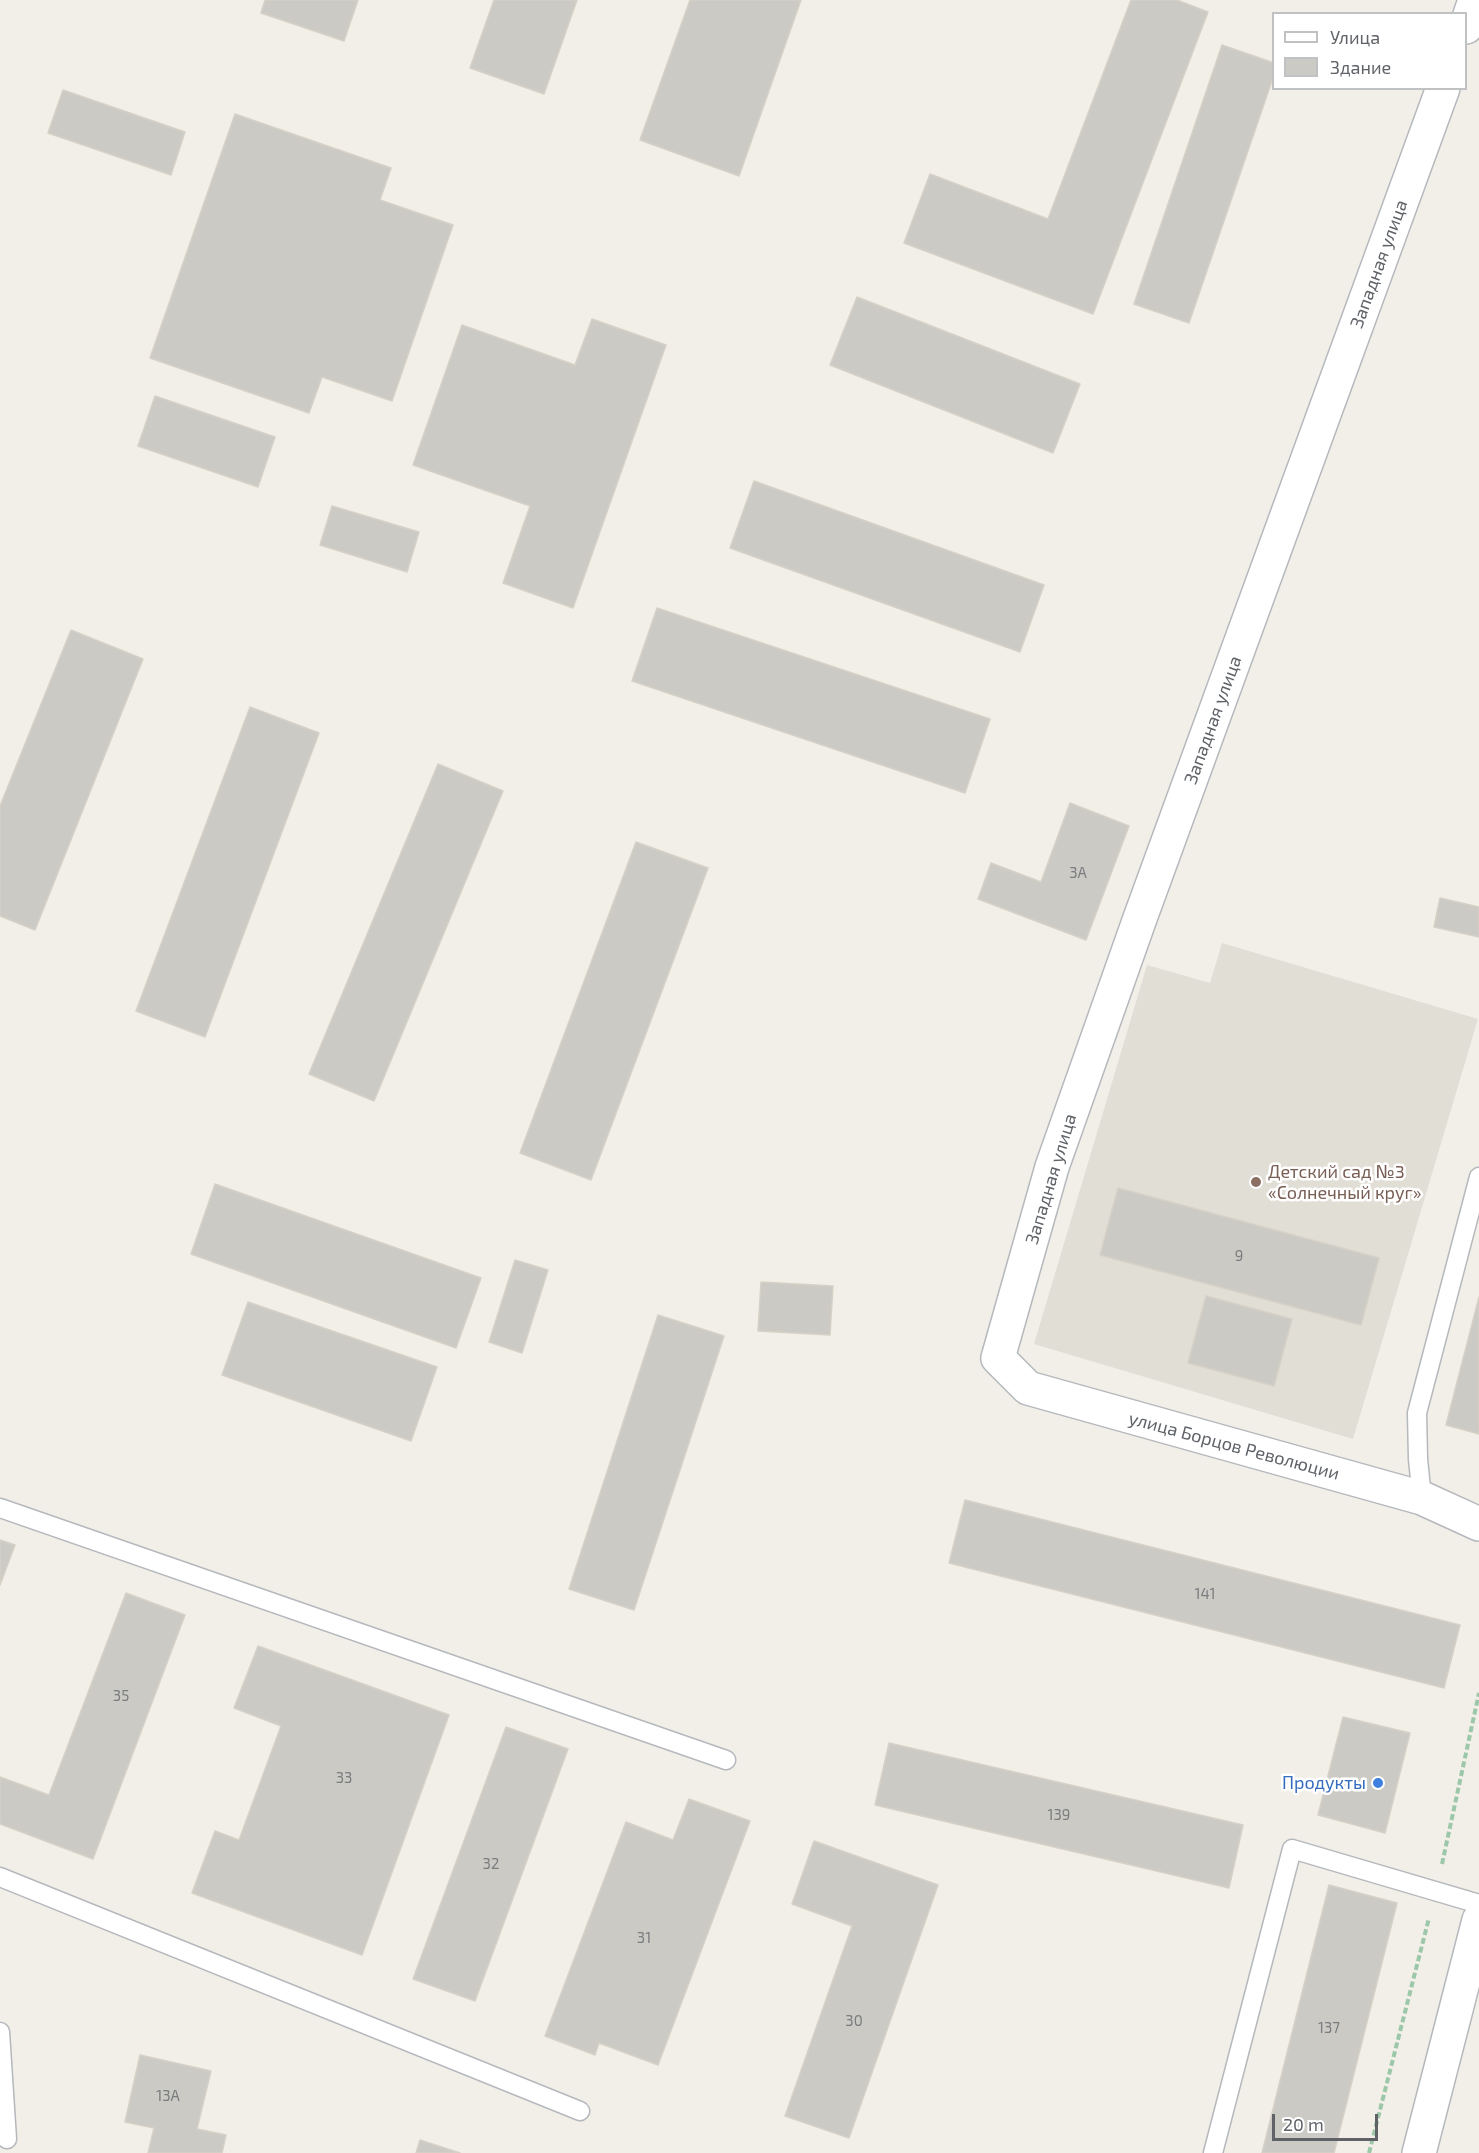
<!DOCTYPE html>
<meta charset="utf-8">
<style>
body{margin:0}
#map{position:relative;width:1479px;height:2153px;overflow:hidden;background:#f1efe8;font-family:"Exo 2",sans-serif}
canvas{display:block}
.legend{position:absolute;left:1272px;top:12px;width:195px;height:78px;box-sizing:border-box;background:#fff;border:2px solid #bfc1c3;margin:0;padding:8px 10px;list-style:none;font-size:18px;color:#5f6368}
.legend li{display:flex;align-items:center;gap:12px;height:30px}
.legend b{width:30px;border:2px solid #bfc1c3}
.scale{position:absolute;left:1272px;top:2114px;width:106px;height:27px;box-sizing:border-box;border:3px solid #5f6368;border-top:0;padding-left:8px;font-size:18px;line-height:21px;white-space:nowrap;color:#5f6368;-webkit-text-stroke:4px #fff;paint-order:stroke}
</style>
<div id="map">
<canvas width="1479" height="2153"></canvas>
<ul class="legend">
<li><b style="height:8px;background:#fff"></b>Улица</li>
<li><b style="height:16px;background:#cccac5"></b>Здание</li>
</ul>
<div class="scale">20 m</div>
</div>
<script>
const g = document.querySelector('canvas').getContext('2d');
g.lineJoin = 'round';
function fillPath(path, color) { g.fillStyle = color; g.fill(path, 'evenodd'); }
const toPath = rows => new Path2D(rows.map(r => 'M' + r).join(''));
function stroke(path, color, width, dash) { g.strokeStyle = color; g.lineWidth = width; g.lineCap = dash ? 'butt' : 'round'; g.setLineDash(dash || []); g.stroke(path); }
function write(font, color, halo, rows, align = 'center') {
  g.font = font + ' "Exo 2",sans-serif'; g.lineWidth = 5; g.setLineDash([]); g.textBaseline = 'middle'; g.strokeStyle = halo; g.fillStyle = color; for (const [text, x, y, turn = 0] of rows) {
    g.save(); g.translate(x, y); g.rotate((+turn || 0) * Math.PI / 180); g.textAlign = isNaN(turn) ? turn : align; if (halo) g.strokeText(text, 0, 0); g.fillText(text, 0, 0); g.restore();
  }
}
const education = toPath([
 [1222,943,1478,1019,1353,1439,1034,1344,1147,965,1210,983]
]);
const building = toPath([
 [265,0,358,0,344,41,261,13,265,0],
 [494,0,577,0,544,94,470,68,494,0],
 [690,0,801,0,739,176,640,140,690,0],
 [1131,0,1177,0,1208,12,1093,314,904,243,930,174,1048,219,1131,0],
 [1222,45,1274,63,1274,75,1189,323,1134,304,1222,45],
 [63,90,185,132,171,175,48,133,63,90],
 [235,114,391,168,380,200,453,225,392,401,322,377,309,413,150,358,235,114],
 [857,297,1080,384,1053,453,830,365,857,297],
 [592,319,666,345,573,608,503,583,530,506,413,465,462,325,575,365,592,319],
 [155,396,275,437,258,487,138,446,155,396],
 [754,481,1044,585,1020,652,730,548,754,481],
 [332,506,419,532,407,572,320,545,332,506],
 [657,608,990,719,965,793,632,681,657,608],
 [71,630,143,659,35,930,0,916,0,806,71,630],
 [250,707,319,733,205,1037,136,1011,250,707],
 [438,764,503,791,374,1101,309,1074,438,764],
 [1070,803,1129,826,1086,940,978,899,991,863,1041,882,1070,803],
 [636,842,708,868,591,1180,520,1153,636,842],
 [1440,898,1479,907,1479,937,1434,927,1440,898],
 [215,1184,481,1278,456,1348,191,1254,215,1184],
 [1118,1188,1379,1258,1361,1325,1100,1255,1118,1188],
 [515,1260,548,1270,522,1353,489,1342,515,1260],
 [761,1282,833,1286,830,1335,758,1331,761,1282],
 [1206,1296,1292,1319,1274,1386,1188,1363,1206,1296],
 [1479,1297,1479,1434,1446,1425,1479,1297],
 [248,1302,437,1367,411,1441,222,1375,248,1302],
 [658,1315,724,1336,634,1610,569,1589,658,1315],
 [965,1500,1460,1625,1444,1688,949,1563,965,1500],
 [0,1540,15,1545,0,1585,0,1540],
 [126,1593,185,1615,93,1859,0,1824,0,1777,49,1795,126,1593],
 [258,1646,449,1715,362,1955,192,1893,215,1831,239,1840,281,1726,234,1708,258,1646],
 [1343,1717,1410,1733,1385,1833,1318,1815,1343,1717],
 [506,1727,568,1749,475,2001,413,1979,506,1727],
 [889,1743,1243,1825,1229,1888,875,1805,889,1743],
 [689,1799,750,1821,658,2065,599,2043,595,2055,545,2036,626,1822,673,1840,689,1799],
 [814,1841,938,1885,849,2138,785,2116,852,1926,792,1904,814,1841],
 [1329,1885,1397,1903,1334,2153,1262,2153,1329,1885],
 [140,2055,211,2071,197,2129,226,2135,222,2153,148,2153,154,2128,125,2122,140,2055],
 [420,2140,460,2153,416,2153,420,2140]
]);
const path = toPath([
 [1442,1864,1479,1693],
 [1369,2153,1429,1918]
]);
const service = toPath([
 [1422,1498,1418,1459,1417,1413,1479,1177],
 [0,1508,726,1760],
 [0,1877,580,2111],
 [0,2032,7,2139],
 [1213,2153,1292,1849,1479,1904]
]);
const minor = toPath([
 [1466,27,1475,0],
 [1443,88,1139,921,1052,1167,998,1358,1028,1388,1422,1498,1479,1524],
 [1419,2153,1479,1920]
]);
const markers = [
 [1256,1182,6,"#8d6e63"],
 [1378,1783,6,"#3f7fe0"]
];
const numberNames = [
 ["3А",1078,873],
 ["9",1239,1256],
 ["141",1205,1594],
 ["35",121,1696],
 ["33",344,1778],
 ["139",1059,1815],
 ["32",491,1864],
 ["31",644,1938],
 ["30",854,2021],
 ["137",1329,2028],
 ["13А",168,2096]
];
const streetNames = [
 ["Западная улица",1379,264,-70],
 ["Западная улица",1213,720,-70],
 ["Западная улица",1051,1179,-73],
 ["улица Борцов Революции",1234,1446,15]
];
const educationNames = [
 ["Детский сад №3",1268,1172],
 ["«Солнечный круг»",1268,1193]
];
const shopNames = [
 ["Продукты",1366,1783]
];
fillPath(education, '#e1ded6');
fillPath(building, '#cccac5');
stroke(building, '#d6d1c6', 1.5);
stroke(service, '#b5b8bc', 21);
stroke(minor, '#b5b8bc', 36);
stroke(path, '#9cc7a9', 4, [6, 3]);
stroke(service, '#fff', 18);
stroke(minor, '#fff', 33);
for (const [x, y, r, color] of markers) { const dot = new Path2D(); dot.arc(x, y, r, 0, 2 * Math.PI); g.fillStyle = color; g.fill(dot); stroke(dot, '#fff', 2); }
write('15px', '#7a7d7f', null, numberNames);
write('18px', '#5f6368', '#fff', streetNames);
write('18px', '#785e54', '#fff', educationNames, 'left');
write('18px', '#366cbe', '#fff', shopNames, 'right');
</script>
